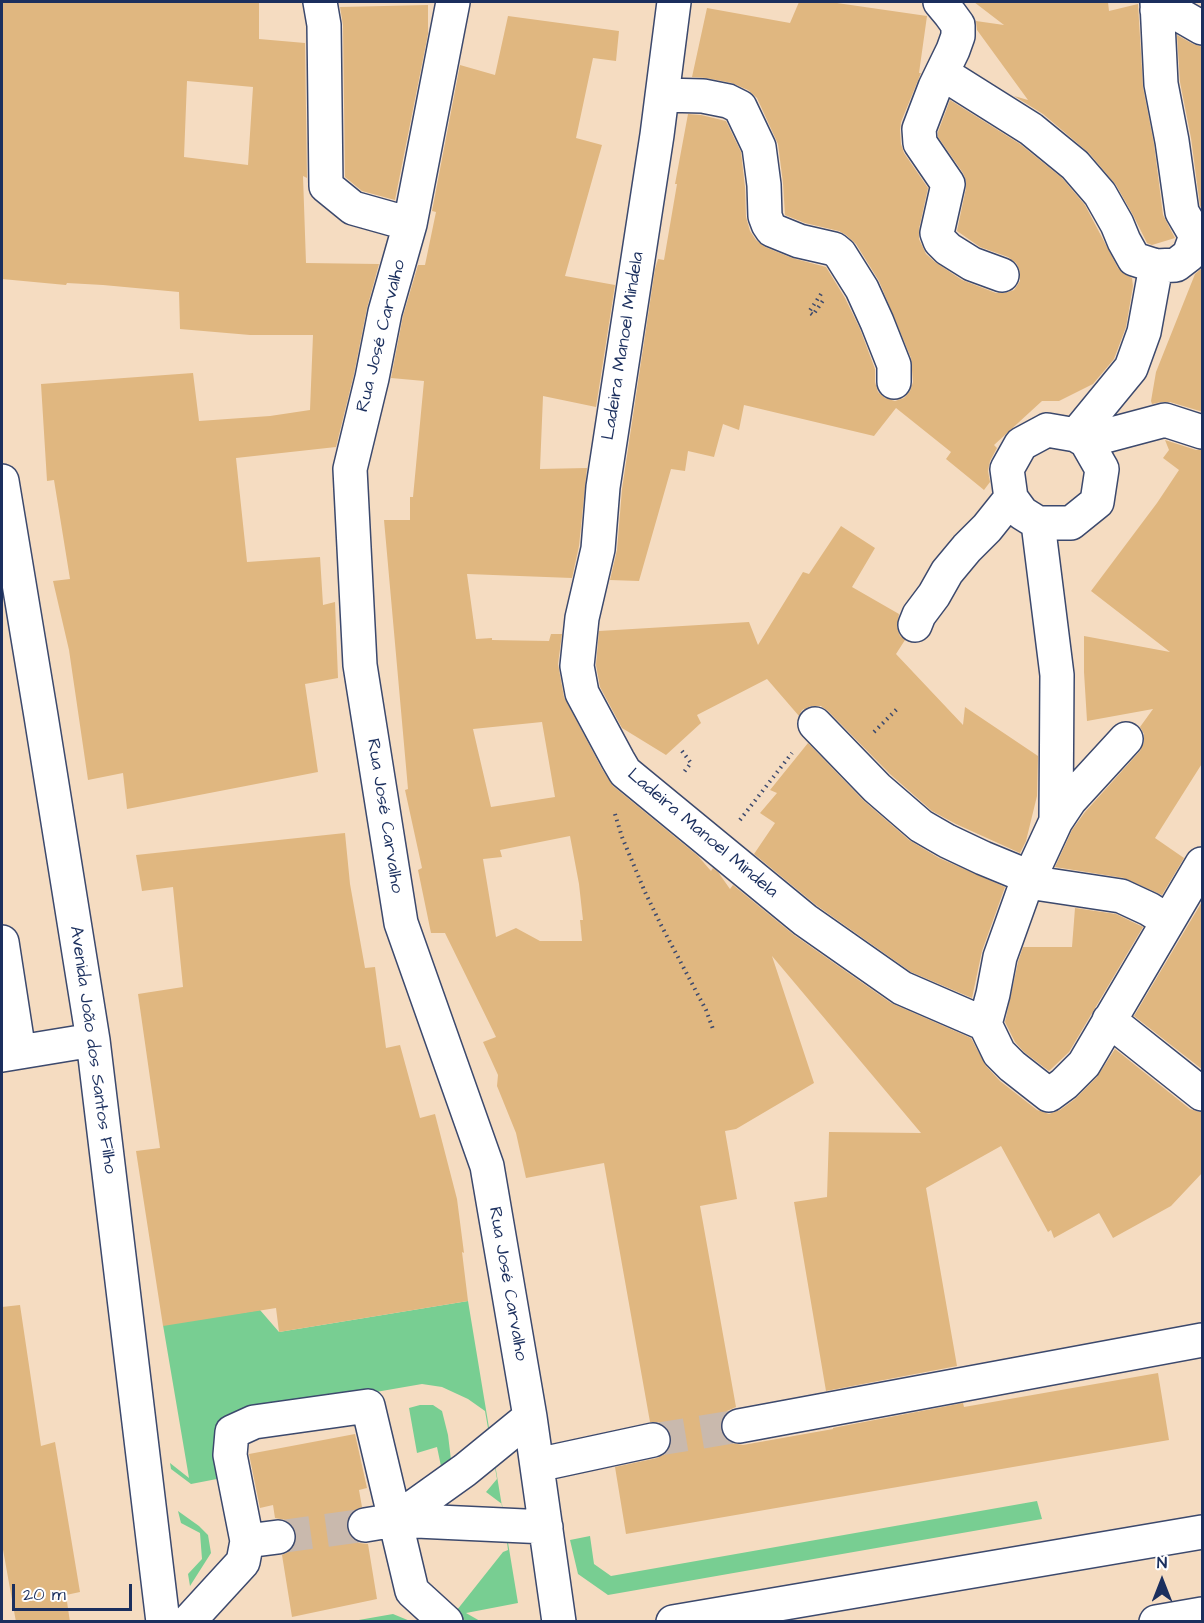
<!DOCTYPE html>
<meta charset="utf-8">
<style>
body{margin:0}
#map{position:relative;width:1204px;height:1623px;overflow:hidden;background:#f5dcc1;font-family:"Architects Daughter",sans-serif}
canvas{display:block}
.frame{position:absolute;inset:0;border:3px solid #1b2f5e;pointer-events:none}
.north{position:absolute;left:1132px;top:1551px;width:60px;height:60px;-webkit-text-stroke:4px #fff;paint-order:stroke;rotate:0deg;font-size:16px;font-weight:700;line-height:24px;text-align:center;color:#1b2f5e}
.north::after{content:'';display:block;margin:auto;width:21px;height:27px;background:#1b2f5e;clip-path:polygon(50% 0,100% 100%,50% 72%,0 100%)}
.scale{position:absolute;left:12px;top:1584px;width:120px;height:27px;box-sizing:border-box;border:3px solid #1b2f5e;border-top:0;padding-left:8px;font-size:18px;line-height:21px;white-space:nowrap;color:#1b2f5e;-webkit-text-stroke:4px #fff;paint-order:stroke}
</style>
<div id="map">
<canvas width="1204" height="1623"></canvas>
<div class="frame"></div>
<div class="north">N</div>
<div class="scale">20 m</div>
</div>
<script>
const g = document.querySelector('canvas').getContext('2d');
g.lineJoin = 'round';
function fillPath(path, color) { g.fillStyle = color; g.fill(path, 'evenodd'); }
const toPath = rows => new Path2D(rows.map(r => 'M' + r).join(''));
function stroke(path, color, width, dash) { g.strokeStyle = color; g.lineWidth = width; g.lineCap = dash ? 'butt' : 'round'; g.setLineDash(dash || []); g.stroke(path); }
function write(font, color, halo, rows, align = 'center') {
  g.font = font + ' "Architects Daughter",sans-serif'; g.lineWidth = 5; g.setLineDash([]); g.textBaseline = 'middle'; g.strokeStyle = halo; g.fillStyle = color; for (const [text, x, y, turn = 0] of rows) {
    g.save(); g.translate(x, y); g.rotate((+turn || 0) * Math.PI / 180); g.textAlign = isNaN(turn) ? turn : align; if (halo) g.strokeText(text, 0, 0); g.fillText(text, 0, 0); g.restore();
  }
}
const green = toPath([
 [468,1301,518,1603,466,1613,480,1621,467,1621,453,1615,503,1552,508,1550,502,1504,486,1492,497,1479,485,1411,468,1399,442,1387,422,1384,243,1415,222,1478,191,1484,171,1469,170,1463,189,1478,163,1325,260,1310,279,1332],
 [420,1405,433,1405,442,1411,448,1435,452,1468,442,1471,437,1447,417,1453,409,1408],
 [1037,1501,1042,1519,608,1595,578,1574,570,1540,590,1536,594,1564,611,1576],
 [178,1511,199,1526,208,1535,211,1553,190,1586,188,1574,202,1559,200,1533,181,1523],
 [393,1614,410,1621,353,1621]
]);
const building = toPath([
 [2,2,259,2,259,39,305,43,307,178,303,176,306,263,379,264,367,308,354,374,336,447,236,458,247,562,320,557,323,605,335,602,338,678,305,684,318,772,127,809,123,773,88,780,69,650,53,581,70,579,54,480,47,481,41,384,193,373,199,421,270,416,310,410,313,335,250,335,180,329,179,292,103,285,67,283,66,285,2,279],
 [187,81,253,87,248,165,184,157],
 [799,2,830,2,927,16,919,73,921,73,901,122,900,130,901,144,904,153,928,188,919,229,919,239,926,254,935,262,962,280,996,293,1005,293,1014,290,1020,281,1020,271,1016,263,1008,257,980,247,957,231,966,188,966,180,963,173,938,137,938,132,950,100,1020,144,1062,178,1085,205,1118,268,1128,276,1132,278,1133,286,1126,327,1114,359,1093,384,1059,401,1042,401,994,445,997,448,990,461,988,471,990,482,984,490,946,459,951,452,896,408,874,436,744,405,739,430,723,424,714,457,688,451,685,471,671,469,639,581,610,580,617,550,622,489,655,269,658,259,664,260,677,184,675,184,688,114,701,115,726,121,741,152,745,187,746,217,750,231,756,240,765,247,792,258,826,267,845,298,860,329,875,369,875,382,878,392,885,398,895,401,904,398,910,391,913,382,911,358,879,281,856,244,846,235,839,231,805,223,785,215,783,183,778,144,757,98,748,90,732,83,706,78,692,77,707,8,790,23],
 [974,2,1108,2,1109,11,1138,4,1143,87,1154,144,1163,215,1175,238,1152,245,1147,243,1133,215,1116,185,1089,153,1043,114,1014,96,1028,100,977,30,976,21,1004,25],
 [428,5,428,34,395,200,362,191,345,177,343,25,340,7],
 [508,16,619,31,616,61,593,58,576,138,602,145,565,276,615,285,596,407,543,396,540,469,587,468,579,546,572,578,467,574,476,639,492,638,492,640,549,641,551,634,562,634,558,664,564,697,602,769,613,786,698,856,711,871,713,868,718,872,730,889,733,885,794,935,891,1003,971,1038,986,1066,1000,1081,1037,1110,1049,1114,1060,1110,1075,1099,1097,1077,1115,1049,1190,1109,1199,1112,1203,1112,1203,1172,1171,1206,1113,1238,1099,1213,1054,1238,1051,1230,1048,1232,1001,1146,926,1188,957,1366,826,1391,794,1202,827,1197,829,1132,921,1133,772,956,814,1083,736,1129,725,1131,737,1199,700,1206,736,1407,727,1411,722,1419,721,1430,725,1439,732,1443,743,1445,833,1429,833,1428,963,1403,964,1407,1158,1373,1169,1440,626,1534,615,1467,657,1458,665,1454,671,1445,671,1436,667,1428,659,1422,650,1422,604,1163,526,1178,516,1133,497,1086,498,1075,483,1042,496,1037,445,933,431,933,418,870,422,868,405,790,408,789,384,520,410,520,410,497,413,497,424,381,391,378,403,316,418,265,425,265,436,212,432,211,460,65,495,75],
 [542,722,555,797,491,807,473,729],
 [570,836,579,884,583,920,580,920,582,941,540,941,516,928,496,937,483,859,502,857,500,850],
 [1177,35,1193,44,1203,47,1203,210,1200,206,1191,138,1180,82],
 [1203,267,1203,412,1170,402,1161,402,1152,404,1151,401,1156,372,1195,274],
 [1165,440,1196,450,1203,450,1203,762,1155,838,1184,858,1162,895,1124,878,1055,867,1072,830,1085,812,1140,751,1144,742,1144,734,1140,727,1153,709,1087,721,1084,672,1084,636,1170,652,1091,591,1157,503,1179,470,1163,458,1169,450],
 [841,526,875,548,852,587,899,614,897,628,900,636,905,640,896,654,963,725,965,707,1038,756,1037,796,1026,841,1020,853,956,824,932,811,890,774,828,711,821,706,811,706,802,710,799,716,767,679,697,715,701,723,666,755,622,728,600,687,596,665,599,631,749,622,758,645,803,572,809,574],
 [808,743,864,801,909,840,939,858,1005,887,982,951,972,998,911,972,816,905,754,854,775,823,760,813,777,793,770,790],
 [345,833,350,884,365,968,375,967,386,1048,400,1045,420,1118,435,1114,457,1199,464,1253,462,1252,468,1301,279,1332,276,1308,163,1326,136,1151,160,1148,138,994,183,987,173,887,142,891,136,855],
 [1203,900,1203,1070,1134,1016],
 [1075,908,1116,914,1143,927,1069,1052,1049,1071,1024,1052,1015,1042,1005,1022,1018,962,1023,947,1072,947],
 [20,1305,41,1446,55,1442,80,1592,66,1595,70,1622,16,1622,2,1544,2,1307],
 [355,1434,367,1488,359,1490,362,1507,353,1511,347,1519,346,1527,351,1537,359,1543,368,1544,377,1599,292,1617,282,1555,290,1551,295,1545,296,1534,293,1526,286,1520,275,1518,273,1505,260,1508,249,1454]
]);
const minorTunnel = toPath([
 [653,1440,739,1426],
 [278,1537,365,1525]
]);
const path = toPath([
 [821,294,809,312,813,315,824,299],
 [874,732,899,707],
 [682,751,691,763,684,772],
 [615,814,622,837,645,892,661,925,706,1010,713,1029],
 [740,820,792,753]
]);
const minor = toPath([
 [320,2,324,25,326,186,353,208,410,224],
 [453,2,410,224,385,312,372,378,350,469,360,665,401,923,487,1166,530,1417,559,1622],
 [674,2,657,135,603,487,598,549,582,618,577,666,582,693,618,760,625,772,805,920,902,988,985,1024,993,994,1000,957,1024,890,1056,821,1070,800,1126,739],
 [940,2,950,14,958,25,958,36,953,50,935,87,919,129,920,143,948,184,937,233,940,241,948,249,972,264,1002,275],
 [1157,2,1161,84,1172,141,1182,212,1196,236,1202,240],
 [1157,10,1176,13,1202,28],
 [942,73,1031,129,1075,165,1100,194,1117,224,1124,241,1134,259,1156,266,1176,265,1189,255,1196,236],
 [662,95,703,96,728,101,740,107,759,147,764,185,765,216,768,224,772,230,799,241,834,249,840,254,862,289,877,322,894,365,894,382],
 [1047,430,1076,435,1086,441,1102,469,1097,502,1071,523,1038,523,1022,513,1011,498,1007,469,1021,444,1047,430],
 [1076,435,1131,368,1144,332,1156,266],
 [1086,441,1165,420,1202,432],
 [2,481,41,716,93,1040,163,1622],
 [1038,523,1057,675,1056,821],
 [915,625,919,615,934,595,947,572,967,548,987,528,1011,498],
 [815,724,877,788,921,826,947,841,983,858,1017,872,1031,876],
 [1028,882,1121,896,1149,909,1168,921],
 [2,942,19,1052],
 [1109,1020,1202,1094],
 [985,1024,999,1053,1012,1066,1049,1095,1064,1084,1084,1064,1202,864],
 [2,1055,93,1040],
 [739,1426,1202,1340],
 [537,1465,653,1440],
 [395,1520,465,1470,530,1417],
 [365,1525,395,1520,546,1527],
 [247,1541,278,1537],
 [188,1622,243,1562,247,1541,230,1455,232,1432,254,1422,368,1406,412,1591,446,1622]
]);
const major = toPath([
 [673,1622,1202,1532],
 [1156,1622,1202,1614]
]);
const streetNames = [
 ["Rua José Carvalho",382,336,-76],
 ["Ladeira Manoel Mindela",624,346,-81],
 ["Rua José Carvalho",384,816,81],
 ["Ladeira Manoel Mindela",702,834,40],
 ["Avenida João dos Santos Filho",92,1050,82],
 ["Rua José Carvalho",507,1284,80]
];
fillPath(green, '#78ce92');
fillPath(building, '#e0b780');
stroke(minorTunnel, '#c9b9ad', 33, [33, 16]);
stroke(minor, '#3c496d', 36);
stroke(major, '#3c496d', 36);
stroke(path, '#3c496d', 4, [1.5, 4.5]);
stroke(minor, '#fff', 33);
stroke(major, '#fff', 33);
write('18px', '#1b2f5e', '#fff', streetNames);
</script>
